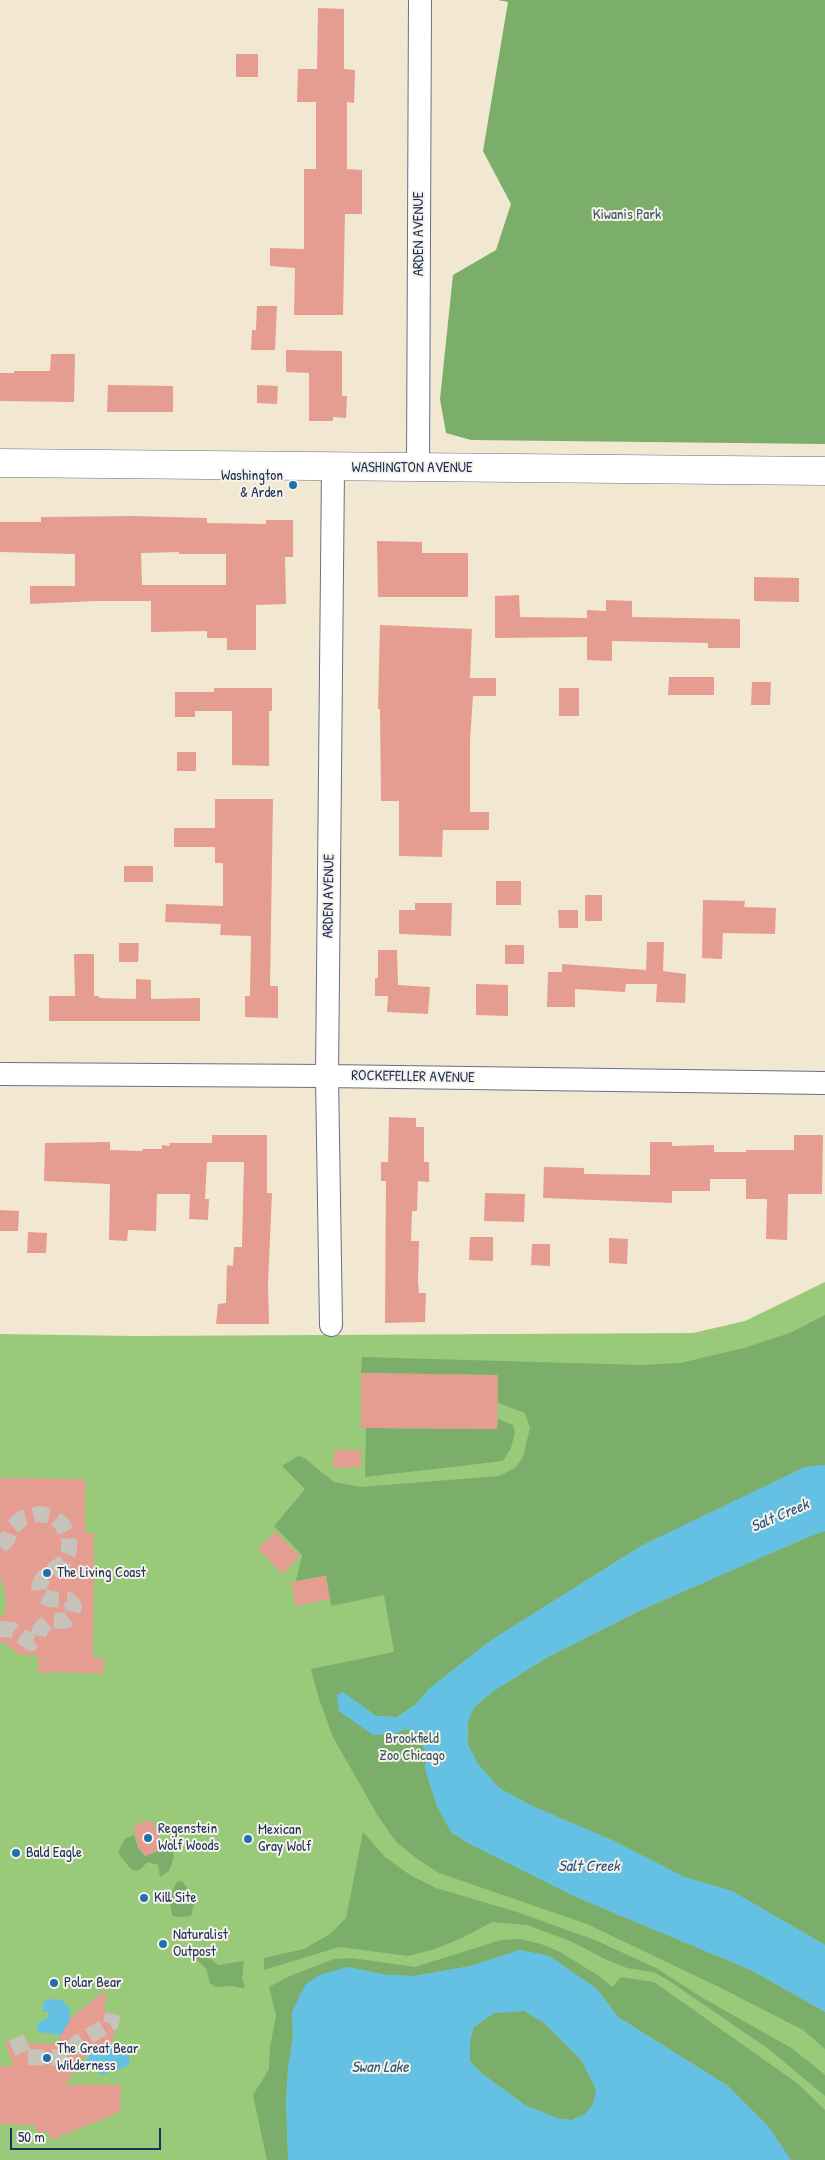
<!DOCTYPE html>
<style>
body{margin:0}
#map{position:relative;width:825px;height:2160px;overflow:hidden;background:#f2e8d1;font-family:"Patrick Hand",sans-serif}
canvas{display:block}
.scale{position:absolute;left:10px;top:2128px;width:151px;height:22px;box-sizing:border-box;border:2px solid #1b2f5e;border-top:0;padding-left:6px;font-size:15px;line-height:18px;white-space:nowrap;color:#1b2f5e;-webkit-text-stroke:4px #f7f3e8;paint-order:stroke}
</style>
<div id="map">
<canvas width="825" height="2160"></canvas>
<div class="scale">50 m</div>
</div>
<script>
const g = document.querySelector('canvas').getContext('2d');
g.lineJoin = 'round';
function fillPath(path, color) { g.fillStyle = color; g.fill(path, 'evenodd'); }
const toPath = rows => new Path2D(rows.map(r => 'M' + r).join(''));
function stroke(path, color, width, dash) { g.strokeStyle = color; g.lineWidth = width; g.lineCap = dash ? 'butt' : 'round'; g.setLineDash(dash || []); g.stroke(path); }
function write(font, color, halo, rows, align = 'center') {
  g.font = font + ' "Patrick Hand",sans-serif'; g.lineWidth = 4; g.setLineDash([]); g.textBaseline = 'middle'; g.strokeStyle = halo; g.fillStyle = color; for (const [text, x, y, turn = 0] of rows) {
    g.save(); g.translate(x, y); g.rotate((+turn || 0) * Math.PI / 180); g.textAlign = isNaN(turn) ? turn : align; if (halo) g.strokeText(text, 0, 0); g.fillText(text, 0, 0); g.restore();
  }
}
const green = toPath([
 [825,1282,825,2160,0,2160,0,1334,134,1336,693,1333,745,1321]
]);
const forest = toPath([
 [498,0,825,0,825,444,471,440,446,433,440,399,453,275,496,250,511,204,483,151,508,2],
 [825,1315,825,1465,805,1467,641,1546,490,1641,430,1688,416,1704,397,1717,376,1716,343,1692,394,1734,405,1729,416,1732,421,1738,424,1749,426,1772,437,1806,451,1832,468,1843,576,1897,751,1970,825,2012,825,2049,803,2030,721,1988,587,1924,439,1873,416,1858,396,1842,378,1816,333,1737,319,1699,311,1669,394,1652,384,1595,331,1606,325,1576,296,1581,302,1555,274,1526,305,1489,282,1466,298,1456,303,1457,334,1482,361,1487,499,1476,515,1468,523,1457,530,1428,525,1413,498,1403,498,1375,361,1373,362,1357,641,1365,680,1363,744,1348,790,1333],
 [498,1419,513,1425,515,1432,511,1448,503,1461,365,1477,366,1428,497,1429],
 [825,1531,825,1945,732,1891,684,1877,614,1841,532,1806,499,1788,478,1764,468,1745,468,1721,474,1707,495,1690,548,1657,641,1610,808,1537],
 [363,1832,385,1857,410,1875,436,1888,517,1912,595,1940,658,1969,701,1997,793,2049,825,2075,825,2096,770,2050,668,1980,653,1972,627,1968,607,1960,570,1941,527,1925,492,1922,462,1938,435,1949,408,1956,339,1947,264,1970,264,1958,304,1949,330,1934,346,1918],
 [134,1835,138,1848,145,1856,160,1850,161,1841,171,1847,174,1856,169,1871,160,1877,158,1865,148,1862,138,1871,131,1869,121,1857,118,1852,125,1839],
 [182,1881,195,1899,191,1916,177,1917,172,1915,169,1897,177,1882],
 [521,1939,541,1944,560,1952,599,1976,612,1987,621,1977,654,1982,797,2083,825,2110,825,2160,791,2160,728,2086,618,2017,597,1989,549,1956,520,1950,471,1966,414,1976,386,1975,348,1967,305,1986,292,2012,293,2037,288,2069,286,2099,288,2160,267,2160,253,2095,269,2069,270,2047,276,2016,269,1987,290,1976,334,1959,352,1958,415,1967,501,1940],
 [198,1949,218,1965,244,1961,242,1979,245,1986,243,1988,232,1986,215,1987,210,1983,206,1968,190,1954,191,1950],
 [525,2011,544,2023,582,2061,596,2089,594,2105,585,2114,572,2120,559,2119,525,2105,481,2073,470,2061,470,2042,473,2028,494,2013]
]);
const water = toPath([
 [825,1465,825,1531,808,1537,641,1610,548,1657,495,1690,474,1707,468,1721,467,1735,468,1745,478,1764,499,1788,532,1806,614,1841,684,1877,732,1891,825,1945,825,2012,751,1970,576,1897,468,1843,451,1832,437,1806,426,1772,424,1749,421,1738,416,1732,405,1729,394,1734,373,1735,339,1711,337,1695,343,1692,376,1716,398,1717,416,1704,430,1688,490,1641,641,1546,805,1467],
 [520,1950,549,1956,597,1989,618,2017,728,2086,768,2126,791,2160,288,2160,286,2099,288,2069,293,2037,292,2012,305,1985,319,1975,348,1967,386,1975,414,1976,471,1966],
 [525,2011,544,2023,582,2061,596,2089,593,2105,585,2114,572,2120,559,2119,525,2105,481,2073,470,2061,470,2042,473,2028,494,2013],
 [45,1999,62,2000,71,2010,69,2015,71,2018,62,2035,38,2032,37,2024,49,2016,48,2012,42,2012],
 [112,2044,126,2052,128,2051,130,2065,101,2075,86,2060,89,2056,89,2050]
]);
const building = toPath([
 [318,8,344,9,344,69,355,70,354,103,347,102,347,169,362,170,362,214,345,214,343,315,294,315,295,268,270,266,270,248,304,249,304,169,316,169,316,102,297,102,298,69,317,69],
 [236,54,258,54,258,77,236,77],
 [257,306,277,306,275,350,251,350,252,330,256,330],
 [286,350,342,351,342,396,347,396,346,418,333,417,333,421,309,421,309,373,286,372],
 [51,354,75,354,74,402,0,401,0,373,14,373,14,371,50,371],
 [108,385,173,386,173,412,107,412],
 [257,385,278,386,277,404,257,403],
 [133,516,207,518,207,523,266,524,266,520,293,520,293,557,285,557,286,604,256,605,256,650,227,650,227,638,207,638,207,631,151,632,151,601,95,601,30,604,30,586,75,586,75,554,0,552,0,522,41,522,41,517],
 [179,552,179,554,226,554,226,585,142,585,141,553],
 [377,541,422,542,422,553,468,553,468,597,378,597],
 [754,577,799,578,799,602,754,601],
 [519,595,520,617,587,618,587,610,606,611,606,600,632,601,632,617,740,619,740,648,708,648,708,643,612,641,612,661,587,660,587,637,495,638,495,596],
 [380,625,472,629,470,678,496,678,496,696,473,696,470,741,470,812,489,812,489,830,443,830,442,857,399,856,399,801,381,801,380,709,378,709],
 [669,677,714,677,714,695,668,695],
 [752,682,771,682,770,705,751,705],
 [214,688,272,688,272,711,269,711,269,766,232,765,232,711,195,711,195,717,175,717,175,692,214,692],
 [559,688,579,688,579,716,559,716],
 [177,752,196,752,196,771,177,771],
 [215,799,273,799,270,986,278,986,278,1018,245,1017,245,996,250,996,251,936,220,935,221,924,165,922,166,904,223,906,223,863,215,863,215,847,174,847,174,828,215,828],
 [124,866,153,866,153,882,124,882],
 [496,881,521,881,521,905,496,905],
 [585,895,602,895,602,921,585,921],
 [703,900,745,901,744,907,776,908,775,934,723,933,722,959,702,958],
 [415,903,452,903,451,936,399,934,399,910,415,910],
 [558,910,578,910,578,928,559,928],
 [647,942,664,942,663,971,686,974,685,1003,656,1002,657,984,626,984,625,992,575,989,575,1007,547,1007,548,972,562,972,562,964,646,970],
 [119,943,139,943,138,962,119,962],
 [505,945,524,945,524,964,505,964],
 [378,950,397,950,398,985,430,987,428,1014,387,1012,388,996,375,996,375,978,378,978],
 [74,954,94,954,94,996,99,996,99,998,136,999,136,979,151,980,151,999,200,998,200,1021,49,1021,49,996,75,996],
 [476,984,508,985,508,1016,476,1015],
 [389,1117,416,1118,416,1127,424,1127,424,1162,429,1162,429,1182,418,1181,417,1211,412,1211,411,1241,419,1241,418,1282,419,1293,426,1293,425,1322,385,1323,386,1181,381,1181,381,1162,388,1162],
 [212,1135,267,1135,267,1193,272,1193,268,1283,269,1324,216,1324,218,1304,226,1303,227,1265,233,1266,234,1247,242,1247,244,1162,207,1162,205,1199,209,1199,208,1220,189,1219,190,1194,157,1194,156,1231,128,1230,127,1241,109,1240,110,1184,44,1181,45,1143,110,1142,110,1150,142,1151,143,1149,162,1149,162,1145,170,1146,169,1143,212,1143],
 [794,1135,823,1135,822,1194,788,1194,787,1240,766,1239,767,1199,746,1199,746,1179,710,1179,710,1191,672,1191,672,1203,543,1198,544,1167,584,1168,584,1174,650,1175,650,1142,672,1142,672,1146,714,1145,714,1152,746,1152,746,1150,794,1150],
 [485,1193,525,1194,524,1222,484,1221],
 [0,1210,19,1211,18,1231,0,1231],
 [28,1232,47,1233,46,1253,27,1253],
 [470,1237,493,1237,493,1261,469,1260],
 [609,1238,628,1239,627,1264,609,1263],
 [532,1244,550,1244,550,1266,531,1265],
 [361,1373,498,1375,497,1429,361,1428],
 [334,1450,361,1450,361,1467,333,1468],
 [0,1478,85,1479,85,1533,94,1533,93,1658,104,1659,103,1674,62,1672,38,1673,38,1656,19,1654,6,1644,0,1642,0,1617,4,1615,6,1605,5,1592,0,1577],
 [276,1532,300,1557,282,1574,258,1548],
 [326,1576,330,1599,296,1606,291,1582],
 [149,1820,157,1829,161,1841,160,1850,146,1856,138,1848,134,1826],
 [106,1990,105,2012,118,2015,112,2044,89,2050,65,2085,121,2085,120,2112,51,2140,48,2132,36,2132,36,2125,0,2124,0,2066,13,2066,5,2041,27,2036,26,2043,56,2044,71,2018]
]);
const pedestrianTunnel = toPath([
 [0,1546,7,1540,12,1527,23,1518,39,1514,52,1516,62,1524,69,1538,69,1551,64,1562,43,1578,39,1587,40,1594,49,1599,69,1600,74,1606,72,1616,65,1621,50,1620,40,1629,38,1639,31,1643,13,1630,0,1629],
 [16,2038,25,2057,69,2058,77,2043,111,2023,113,2014]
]);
const minor = toPath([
 [418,468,420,0],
 [0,1074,327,1076,825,1083],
 [331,1325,327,1076,333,468]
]);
const tertiary = toPath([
 [0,463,825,471]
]);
const markers = [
 [293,485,5,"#1f6fb2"],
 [47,1573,5,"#1f6fb2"],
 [148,1838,5,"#1f6fb2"],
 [248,1839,5,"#1f6fb2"],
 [16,1853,5,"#1f6fb2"],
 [144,1898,5,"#1f6fb2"],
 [163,1944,5,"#1f6fb2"],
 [54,1983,5,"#1f6fb2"],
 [47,2058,5,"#1f6fb2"]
];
const parkNames = [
 ["Kiwanis Park",627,215],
 ["Brookfield",412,1739],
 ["Zoo Chicago",412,1756]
];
const streetNames = [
 ["ARDEN AVENUE",419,234,-90],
 ["WASHINGTON AVENUE",412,468],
 ["ARDEN AVENUE",329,896,-89],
 ["ROCKEFELLER AVENUE",413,1077,1]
];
const poiNames = [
 ["Washington",283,476,"right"],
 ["& Arden",283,493,"right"],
 ["The Living Coast",57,1573],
 ["Regenstein",158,1829],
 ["Wolf Woods",158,1846],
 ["Mexican",258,1830],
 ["Gray Wolf",258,1847],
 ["Bald Eagle",26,1853],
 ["Kill Site",154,1898],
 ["Naturalist",173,1935],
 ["Outpost",173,1952],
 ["Polar Bear",64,1983],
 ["The Great Bear",57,2049],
 ["Wilderness",57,2066]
];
const waterNames = [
 ["Salt Creek",780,1516,-23],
 ["Salt Creek",589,1867],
 ["Swan Lake",380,2068]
];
fillPath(green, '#98ca7a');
fillPath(forest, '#7aae6a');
fillPath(water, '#65c1e3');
fillPath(building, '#e59c91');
stroke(pedestrianTunnel, '#c7c3ba', 16, [16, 8]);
stroke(minor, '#667086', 24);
stroke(tertiary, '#667086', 29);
stroke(minor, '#fff', 22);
stroke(tertiary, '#fff', 28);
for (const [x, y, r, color] of markers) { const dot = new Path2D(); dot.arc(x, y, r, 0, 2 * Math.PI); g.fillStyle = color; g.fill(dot); stroke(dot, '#f7f3e8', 2); }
write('15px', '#3a5665', '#f7f3e8', parkNames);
write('15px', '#1b2f5e', '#f7f3e8', streetNames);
write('15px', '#1b2f5e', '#f7f3e8', poiNames, 'left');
write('italic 16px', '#2e547f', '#f7f3e8', waterNames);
</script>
